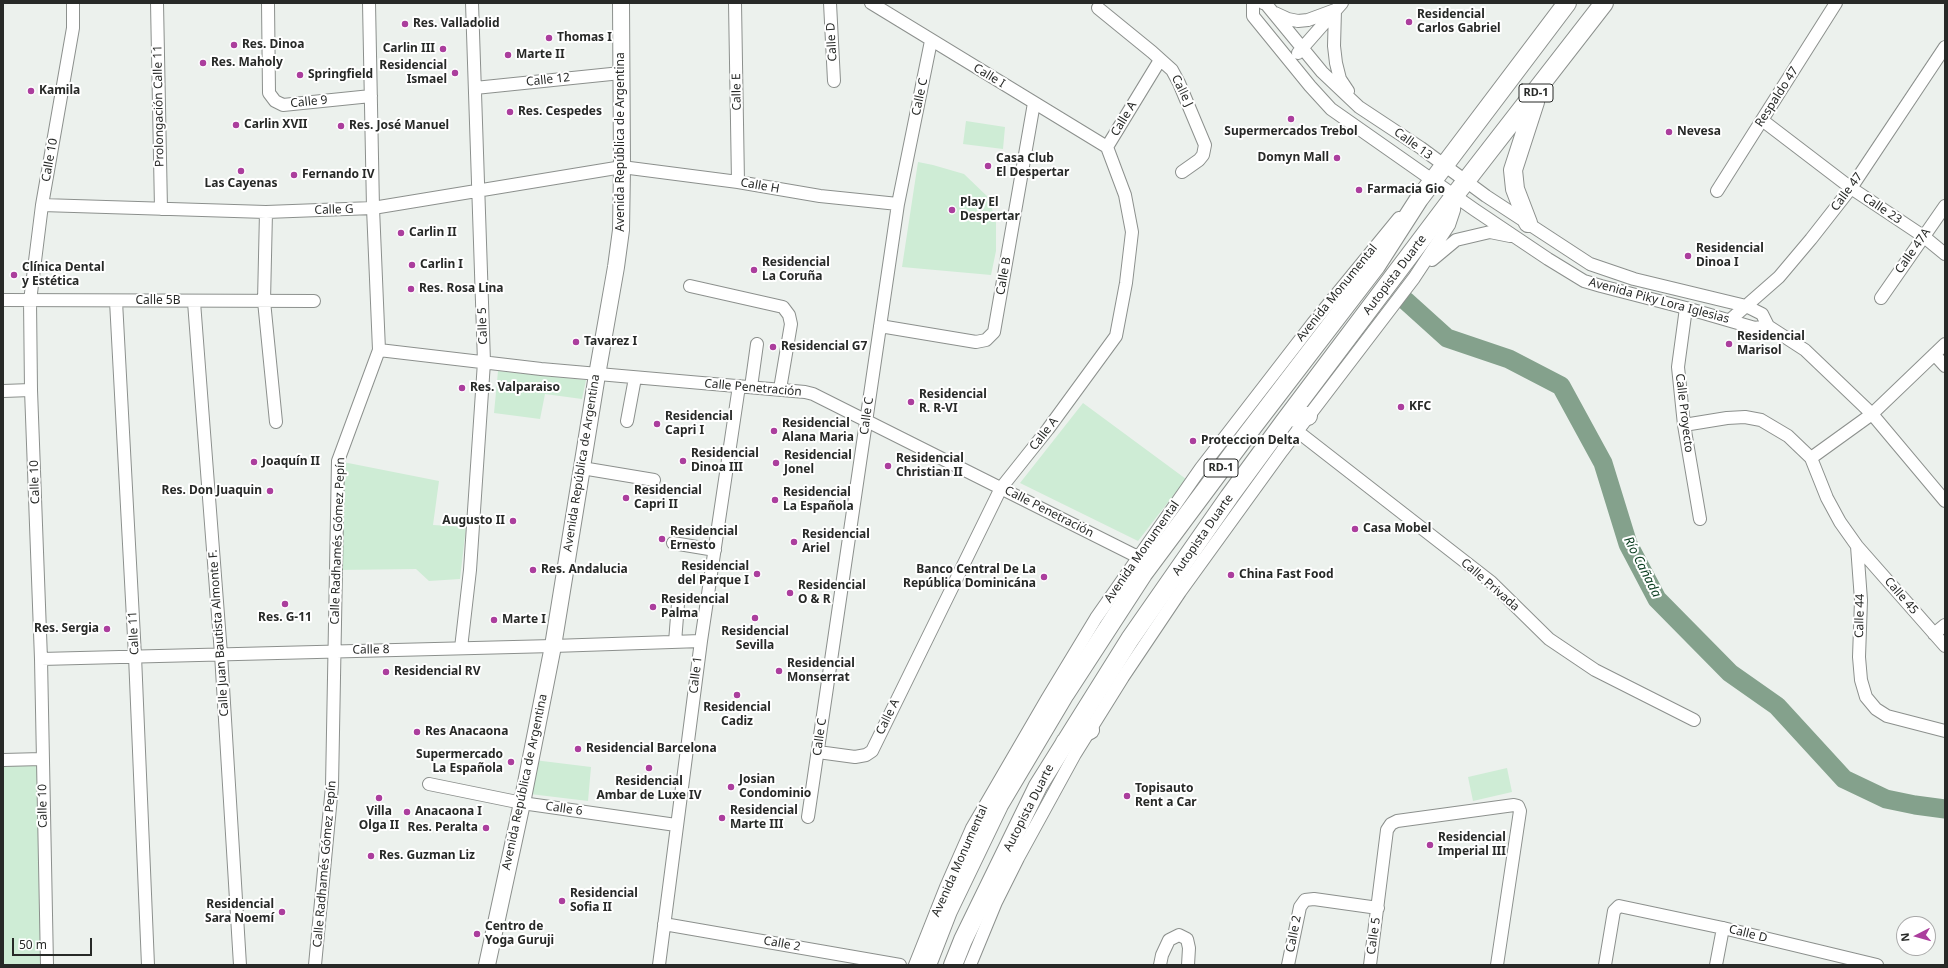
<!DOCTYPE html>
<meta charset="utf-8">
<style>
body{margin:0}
#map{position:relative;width:1948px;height:968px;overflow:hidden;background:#ecf1ed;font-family:"Noto Sans",sans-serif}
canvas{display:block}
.frame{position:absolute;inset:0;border:4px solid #272927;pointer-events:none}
.north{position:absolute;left:1896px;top:916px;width:40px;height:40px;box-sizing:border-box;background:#fff;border:1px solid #a9a9a9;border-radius:50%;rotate:264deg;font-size:11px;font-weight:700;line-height:16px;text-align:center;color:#272927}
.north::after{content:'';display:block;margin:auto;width:14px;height:18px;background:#ab3e9d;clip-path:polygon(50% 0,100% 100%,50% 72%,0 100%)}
.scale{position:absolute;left:12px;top:938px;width:80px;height:18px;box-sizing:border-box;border:2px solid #272927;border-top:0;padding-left:5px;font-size:12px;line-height:14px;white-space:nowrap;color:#272927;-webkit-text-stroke:3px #fff;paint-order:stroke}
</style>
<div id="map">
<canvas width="1948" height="968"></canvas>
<div class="frame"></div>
<div class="north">N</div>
<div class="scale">50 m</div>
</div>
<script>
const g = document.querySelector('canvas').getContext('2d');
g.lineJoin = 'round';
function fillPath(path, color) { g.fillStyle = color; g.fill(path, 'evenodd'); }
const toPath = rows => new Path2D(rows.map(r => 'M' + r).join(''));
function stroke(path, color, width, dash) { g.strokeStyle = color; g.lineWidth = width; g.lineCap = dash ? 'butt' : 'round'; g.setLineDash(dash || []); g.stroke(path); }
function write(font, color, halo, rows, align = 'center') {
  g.font = font + ' "Noto Sans",sans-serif'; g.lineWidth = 4; g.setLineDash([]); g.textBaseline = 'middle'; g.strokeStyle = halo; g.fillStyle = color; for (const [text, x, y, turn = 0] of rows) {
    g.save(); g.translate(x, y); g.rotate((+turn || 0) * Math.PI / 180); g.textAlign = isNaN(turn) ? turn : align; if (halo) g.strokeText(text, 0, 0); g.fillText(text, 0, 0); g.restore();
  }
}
const green = toPath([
 [966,121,1005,127,1003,149,963,144],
 [918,162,933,165,964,174,989,198,996,223,996,251,991,275,902,267],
 [498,371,586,380,582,399,545,394,540,419,494,413],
 [1083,403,1186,479,1138,541,1020,483],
 [338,461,439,481,433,525,466,527,460,579,429,581,416,569,337,570],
 [42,759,47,965,3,965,3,760],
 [534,760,591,767,588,801,530,794],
 [1507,768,1512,792,1473,801,1468,777]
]);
const river = toPath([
 [1406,301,1447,338,1509,359,1561,386,1603,463,1628,544,1657,599,1730,673,1777,706,1844,779,1886,799,1915,805,1945,809]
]);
const minor = toPath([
 [157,3,161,209],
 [268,3,269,93,275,101,283,105,371,96],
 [735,3,738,182],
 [830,3,834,81],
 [871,3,1107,147],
 [1253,3,1253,16,1310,86,1331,109,1475,210,1548,259,1584,281,1601,286,1686,308,1755,328,1768,326],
 [1263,3,1266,4,1322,72,1359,107,1421,148,1486,196,1590,264,1634,279,1746,306,1762,314,1768,326,1805,350,1872,414,1945,501],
 [1098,8,1152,52,1172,70,1179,83,1205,145,1203,155,1199,160,1182,172],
 [1275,13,1288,19,1298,21,1308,20,1335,10,1334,46,1336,63,1340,79,1348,91],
 [1298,53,1342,3],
 [475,88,621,73],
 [1762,120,1851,188,1923,236,1945,254],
 [1717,191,1836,3],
 [42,205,266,212,373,208,622,167,738,182,820,196,898,204],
 [266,212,264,301,276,422],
 [1432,260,1456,240,1490,232,1510,236],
 [690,286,783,307,789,315,791,324,780,389],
 [1881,298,1945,206],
 [3,300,314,301],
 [116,301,135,656,148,965],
 [194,302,221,654,240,965],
 [1686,308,1678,367,1684,425,1700,519],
 [1730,320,1779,277,1811,239,1851,188,1945,47],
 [880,326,976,342,986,340,994,332,1034,103],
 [379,350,541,369,805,392,813,394,1138,557],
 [1935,355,1945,366],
 [751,387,757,344],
 [3,391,31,390],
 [627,421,635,378],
 [1684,425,1727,418,1745,417,1761,420,1788,436,1811,458,1827,498,1840,522,1857,546,1945,646],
 [1297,431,1491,582,1549,639,1595,670,1694,720],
 [1811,458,1872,414,1945,344],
 [582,468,654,480],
 [673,543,715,550],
 [1857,546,1861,600,1859,657,1861,680,1866,697,1876,709,1887,716,1945,731],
 [1934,634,1945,625],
 [675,642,678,604],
 [461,648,470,570,484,362,472,3],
 [41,659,553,646,701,641],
 [818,752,855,757,866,755,872,751,1001,488,1048,429,1116,336,1126,283,1132,232,1125,195,1107,147,1160,60],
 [3,760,42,759],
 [429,784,522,803,676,825],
 [808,817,898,204,931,41],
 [664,924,900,965],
 [47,965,41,659,31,390,30,301,42,205,73,28,73,3],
 [315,965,332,786,338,461,379,350,373,208,369,3],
 [659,965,701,641,739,386],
 [915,965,946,887,972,828,1047,699,1096,618,1201,468,1313,323,1399,218],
 [970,965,996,902,1018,858,1075,754,1123,677,1180,592,1282,451,1414,278,1449,225,1454,210,1455,196],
 [1160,965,1162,955,1169,940,1179,935,1187,939,1189,948,1188,965],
 [1288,965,1300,907,1305,900,1314,899,1378,908],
 [1370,965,1387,830,1391,824,1397,821,1514,805,1518,806,1520,811,1497,965],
 [1605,965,1614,911,1619,906,1723,928,1877,965],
 [1716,965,1723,928]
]);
const major = toPath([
 [487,965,522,803,553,646,597,375,616,267,621,230,622,167,621,3]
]);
const highway = toPath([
 [1528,223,1515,189,1513,170,1535,102],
 [1287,418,1308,416],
 [1065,742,1090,730],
 [927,965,948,911,999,805,1065,694,1143,574,1245,437,1376,266,1419,199,1567,3],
 [953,965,963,940,1038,786,1130,639,1229,497,1284,422,1455,195,1604,3]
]);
const markers = [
 [1409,22,4,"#ab3e9d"],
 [405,24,4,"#ab3e9d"],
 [549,38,4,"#ab3e9d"],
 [234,45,4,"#ab3e9d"],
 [443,49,4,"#ab3e9d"],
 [508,55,4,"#ab3e9d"],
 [203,63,4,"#ab3e9d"],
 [455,73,4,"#ab3e9d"],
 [300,75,4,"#ab3e9d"],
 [31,91,4,"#ab3e9d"],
 [510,112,4,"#ab3e9d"],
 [1291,119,4,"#ab3e9d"],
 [236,125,4,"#ab3e9d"],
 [341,126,4,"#ab3e9d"],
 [1669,132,4,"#ab3e9d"],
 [1337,158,4,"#ab3e9d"],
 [988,166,4,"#ab3e9d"],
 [241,171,4,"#ab3e9d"],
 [294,175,4,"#ab3e9d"],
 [1359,190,4,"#ab3e9d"],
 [952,210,4,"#ab3e9d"],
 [401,233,4,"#ab3e9d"],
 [1688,256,4,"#ab3e9d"],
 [412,265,4,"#ab3e9d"],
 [754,270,4,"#ab3e9d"],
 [14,275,4,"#ab3e9d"],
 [411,289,4,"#ab3e9d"],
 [576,342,4,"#ab3e9d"],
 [1729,344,4,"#ab3e9d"],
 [773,347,4,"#ab3e9d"],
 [462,388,4,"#ab3e9d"],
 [911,402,4,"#ab3e9d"],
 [1401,407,4,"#ab3e9d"],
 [657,424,4,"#ab3e9d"],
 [774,431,4,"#ab3e9d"],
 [1193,441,4,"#ab3e9d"],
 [683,461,4,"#ab3e9d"],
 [254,462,4,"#ab3e9d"],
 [776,463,4,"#ab3e9d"],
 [888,466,4,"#ab3e9d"],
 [270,491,4,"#ab3e9d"],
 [626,498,4,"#ab3e9d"],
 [775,500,4,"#ab3e9d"],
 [513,521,4,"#ab3e9d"],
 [1355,529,4,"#ab3e9d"],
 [662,539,4,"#ab3e9d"],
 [794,542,4,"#ab3e9d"],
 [533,570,4,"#ab3e9d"],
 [757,574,4,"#ab3e9d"],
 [1231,575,4,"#ab3e9d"],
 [1044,577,4,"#ab3e9d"],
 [790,593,4,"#ab3e9d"],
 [285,604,4,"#ab3e9d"],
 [653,607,4,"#ab3e9d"],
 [755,618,4,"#ab3e9d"],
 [494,620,4,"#ab3e9d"],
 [107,629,4,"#ab3e9d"],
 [779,671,4,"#ab3e9d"],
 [386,672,4,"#ab3e9d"],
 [737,695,4,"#ab3e9d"],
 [417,732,4,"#ab3e9d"],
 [578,749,4,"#ab3e9d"],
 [511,762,4,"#ab3e9d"],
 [649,768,4,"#ab3e9d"],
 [731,787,4,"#ab3e9d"],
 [1127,796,4,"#ab3e9d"],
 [379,798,4,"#ab3e9d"],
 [407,812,4,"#ab3e9d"],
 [722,818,4,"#ab3e9d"],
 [486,828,4,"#ab3e9d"],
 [1430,845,4,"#ab3e9d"],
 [371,856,4,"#ab3e9d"],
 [562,901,4,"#ab3e9d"],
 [282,912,4,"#ab3e9d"],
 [477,934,4,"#ab3e9d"]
];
const shields = [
 [1536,93,34],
 [1221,468,34]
];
const shieldNames = [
 ["RD-1",1536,93],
 ["RD-1",1221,468]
];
const poiNames = [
 ["Residencial",1417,15],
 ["Carlos Gabriel",1417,29],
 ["Res. Valladolid",413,24],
 ["Thomas I",557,38],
 ["Res. Dinoa",242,45],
 ["Carlin III",435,49,"right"],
 ["Marte II",516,55],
 ["Res. Maholy",211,63],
 ["Residencial",447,66,"right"],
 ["Ismael",447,80,"right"],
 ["Springfield",308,75],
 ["Kamila",39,91],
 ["Res. Cespedes",518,112],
 ["Carlin XVII",244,125],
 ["Res. José Manuel",349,126],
 ["Supermercados Trebol",1291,132,"center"],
 ["Nevesa",1677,132],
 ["Domyn Mall",1329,158,"right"],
 ["Casa Club",996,159],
 ["El Despertar",996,173],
 ["Fernando IV",302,175],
 ["Las Cayenas",241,184,"center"],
 ["Farmacia Gio",1367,190],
 ["Play El",960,203],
 ["Despertar",960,217],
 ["Carlin II",409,233],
 ["Residencial",1696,249],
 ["Dinoa I",1696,263],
 ["Residencial",762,263],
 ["La Coruña",762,277],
 ["Carlin I",420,265],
 ["Clínica Dental",22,268],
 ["y Estética",22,282],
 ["Res. Rosa Lina",419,289],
 ["Residencial",1737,337],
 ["Marisol",1737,351],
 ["Tavarez I",584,342],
 ["Residencial G7",781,347],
 ["Res. Valparaiso",470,388],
 ["Residencial",919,395],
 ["R. R-VI",919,409],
 ["KFC",1409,407],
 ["Residencial",665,417],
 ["Capri I",665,431],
 ["Residencial",782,424],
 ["Alana Maria",782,438],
 ["Proteccion Delta",1201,441],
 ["Residencial",691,454],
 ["Dinoa III",691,468],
 ["Residencial",784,456],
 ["Jonel",784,470],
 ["Residencial",896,459],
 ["Christian II",896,473],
 ["Joaquín II",262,462],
 ["Res. Don Juaquin",262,491,"right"],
 ["Residencial",634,491],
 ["Capri II",634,505],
 ["Residencial",783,493],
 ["La Española",783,507],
 ["Augusto II",505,521,"right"],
 ["Casa Mobel",1363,529],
 ["Residencial",670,532],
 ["Ernesto",670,546],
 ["Residencial",802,535],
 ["Ariel",802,549],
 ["Residencial",749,567,"right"],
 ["del Parque I",749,581,"right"],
 ["Res. Andalucia",541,570],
 ["Banco Central De La",1036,570,"right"],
 ["República Dominicána",1036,584,"right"],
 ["China Fast Food",1239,575],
 ["Residencial",798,586],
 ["O & R",798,600],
 ["Residencial",661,600],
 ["Palma",661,614],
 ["Res. G-11",285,618,"center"],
 ["Marte I",502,620],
 ["Res. Sergia",99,629,"right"],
 ["Residencial",755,632,"center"],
 ["Sevilla",755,646,"center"],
 ["Residencial",787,664],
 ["Monserrat",787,678],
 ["Residencial RV",394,672],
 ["Residencial",737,708,"center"],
 ["Cadiz",737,722,"center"],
 ["Res Anacaona",425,732],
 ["Residencial Barcelona",586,749],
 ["Supermercado",503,755,"right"],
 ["La Española",503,769,"right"],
 ["Josian",739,780],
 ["Condominio",739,794],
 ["Residencial",649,782,"center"],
 ["Ambar de Luxe IV",649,796,"center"],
 ["Topisauto",1135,789],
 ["Rent a Car",1135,803],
 ["Residencial",730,811],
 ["Marte III",730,825],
 ["Villa",379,812,"center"],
 ["Olga II",379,826,"center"],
 ["Anacaona I",415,812],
 ["Res. Peralta",478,828,"right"],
 ["Residencial",1438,838],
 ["Imperial III",1438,852],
 ["Res. Guzman Liz",379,856],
 ["Residencial",570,894],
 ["Sofia II",570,908],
 ["Residencial",274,905,"right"],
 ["Sara Noemí",274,919,"right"],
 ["Centro de",485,927],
 ["Yoga Guruji",485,941]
];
const streetNames = [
 ["Calle D",832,42,-93],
 ["Calle I",989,76,31],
 ["Calle 12",548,80,-6],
 ["Calle J",1182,91,64],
 ["Calle E",737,92,-91],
 ["Calle C",920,97,-78],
 ["Respaldo 47",1777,97,-57],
 ["Calle 9",309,102,-6],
 ["Prolongación Calle 11",159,106,-91],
 ["Calle A",1124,119,-59],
 ["Avenida República de Argentina",621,142,-90],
 ["Calle 13",1413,144,36],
 ["Calle 10",50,160,-80],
 ["Calle H",760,186,10],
 ["Calle 47",1847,192,-54],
 ["Calle 23",1882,209,34],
 ["Calle G",334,210,-2],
 ["Calle 47A",1913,251,-55],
 ["Autopista Duarte",1395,275,-53],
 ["Calle B",1004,276,-80],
 ["Avenida Monumental",1337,293,-51],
 ["Calle 5B",158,301],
 ["Avenida Piky Lora Iglesias",1659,301,15],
 ["Calle 5",483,326,-92],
 ["Calle Penetración",753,388,5],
 ["Calle Proyecto",1684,413,83],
 ["Calle C",867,416,-82],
 ["Calle A",1044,434,-52],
 ["Avenida República de Argentina",582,463,-81],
 ["Calle 10",35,482,-92],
 ["Calle Penetración",1049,512,27],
 ["Autopista Duarte",1203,535,-55],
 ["Calle Radhamés Gómez Pepín",338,541,-88],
 ["Avenida Monumental",1142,552,-55],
 ["Calle Privada",1490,585,41],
 ["Calle 45",1901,596,49],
 ["Calle 44",1860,616,-89],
 ["Calle 11",134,633,-93],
 ["Calle Juan Bautista Almonte F.",219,633,-94],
 ["Calle 8",371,650,-1],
 ["Calle 1",696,675,-83],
 ["Calle A",888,717,-64],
 ["Calle C",820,737,-82],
 ["Avenida República de Argentina",525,782,-78],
 ["Calle 10",43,806,-91],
 ["Autopista Duarte",1029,808,-63],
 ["Calle 6",564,809,8],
 ["Avenida Monumental",960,861,-66],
 ["Calle Radhamés Gómez Pepín",325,864,-85],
 ["Calle 2",1294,934,-79],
 ["Calle D",1748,934,14],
 ["Calle 5",1374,936,-82],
 ["Calle 2",782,944,10]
];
const waterNames = [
 ["Río Cañada",1642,567,63]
];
fillPath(green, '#ceecd5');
stroke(river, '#84a18c', 19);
stroke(minor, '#8c908d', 14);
stroke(major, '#8c908d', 18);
stroke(highway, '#8c908d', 20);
stroke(minor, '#fff', 12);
stroke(major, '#fff', 16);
stroke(highway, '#fff', 18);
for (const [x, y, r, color] of markers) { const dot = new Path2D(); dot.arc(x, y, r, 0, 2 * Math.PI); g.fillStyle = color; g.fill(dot); stroke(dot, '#fff', 1.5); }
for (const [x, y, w] of shields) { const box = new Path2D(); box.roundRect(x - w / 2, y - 9, w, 18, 3); g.fillStyle = '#fff'; g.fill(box); stroke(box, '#272927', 1); }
write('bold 11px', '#272927', null, shieldNames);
write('bold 12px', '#272927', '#fff', poiNames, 'left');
write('12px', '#272927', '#fff', streetNames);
write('italic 13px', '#0b3e20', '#fff', waterNames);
</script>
